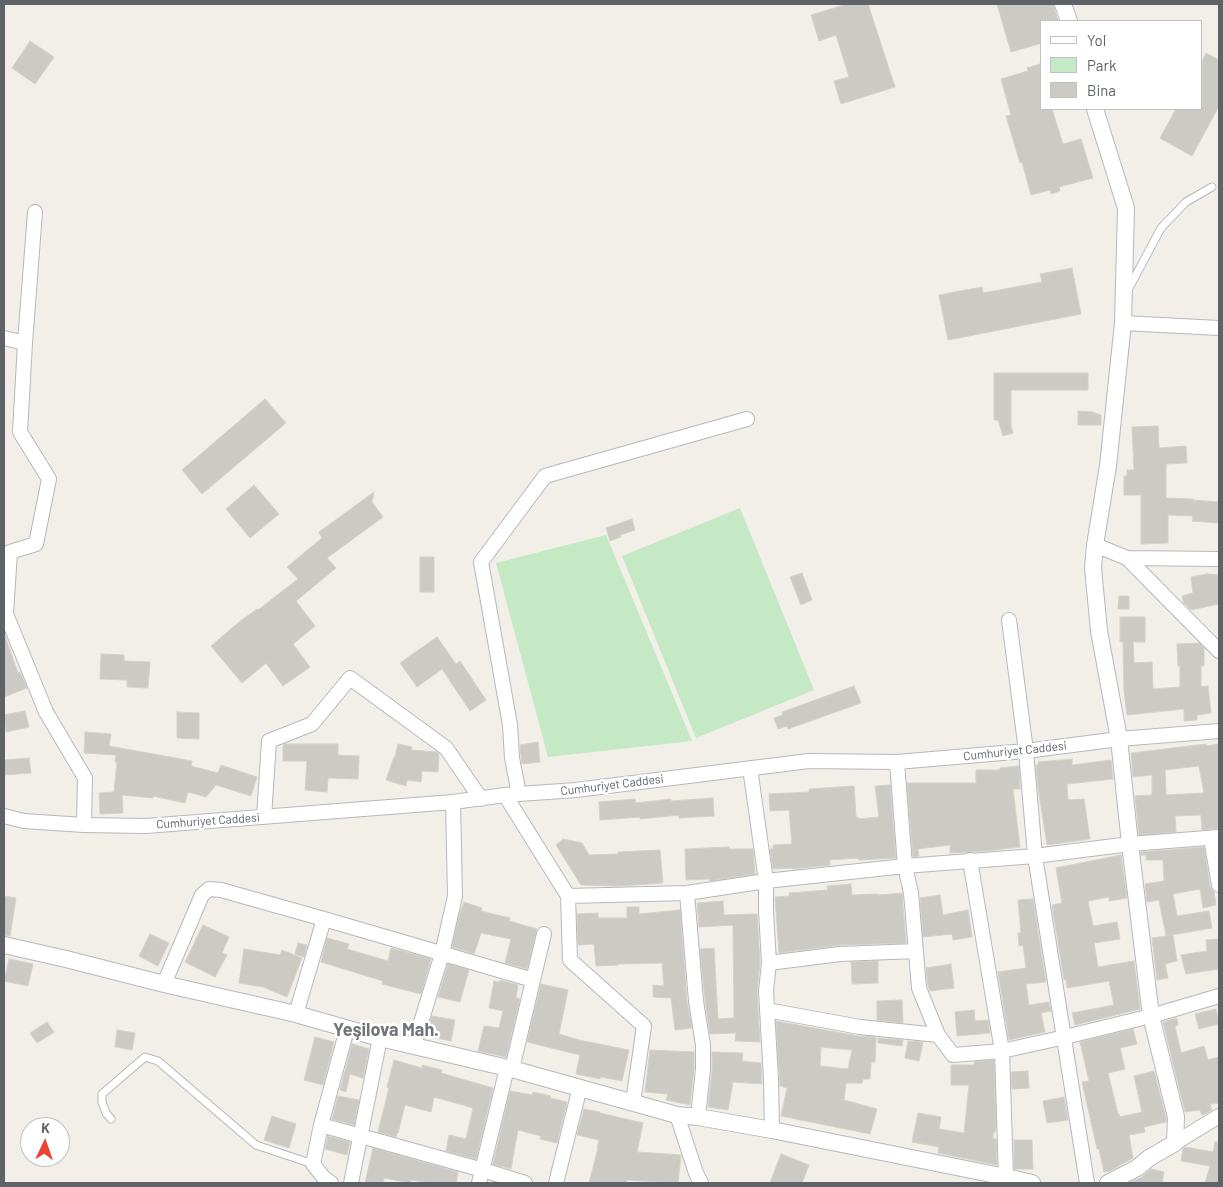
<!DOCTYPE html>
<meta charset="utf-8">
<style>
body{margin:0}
#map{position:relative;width:1223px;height:1187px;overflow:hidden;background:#f1efe8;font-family:Barlow,sans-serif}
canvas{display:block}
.frame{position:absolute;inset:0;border:5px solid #5f6368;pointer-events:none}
.legend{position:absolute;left:1040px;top:20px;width:162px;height:90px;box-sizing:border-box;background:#fff;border:1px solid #bfc1c3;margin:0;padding:6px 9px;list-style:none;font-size:15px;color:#5f6368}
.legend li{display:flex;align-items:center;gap:10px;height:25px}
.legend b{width:25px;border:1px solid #bfc1c3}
.north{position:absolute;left:20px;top:1117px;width:50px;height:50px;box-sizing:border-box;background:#fff;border:1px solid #bfc1c3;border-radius:50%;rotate:3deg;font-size:14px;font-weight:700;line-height:20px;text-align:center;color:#5f6368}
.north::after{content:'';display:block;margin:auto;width:18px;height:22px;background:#ea4335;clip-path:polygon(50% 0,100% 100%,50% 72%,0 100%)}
</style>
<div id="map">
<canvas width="1223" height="1187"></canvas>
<div class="frame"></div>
<ul class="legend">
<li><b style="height:6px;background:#fff"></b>Yol</li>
<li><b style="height:14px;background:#c5e8c5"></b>Park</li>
<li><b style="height:14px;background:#cccac5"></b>Bina</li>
</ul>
<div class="north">K</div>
</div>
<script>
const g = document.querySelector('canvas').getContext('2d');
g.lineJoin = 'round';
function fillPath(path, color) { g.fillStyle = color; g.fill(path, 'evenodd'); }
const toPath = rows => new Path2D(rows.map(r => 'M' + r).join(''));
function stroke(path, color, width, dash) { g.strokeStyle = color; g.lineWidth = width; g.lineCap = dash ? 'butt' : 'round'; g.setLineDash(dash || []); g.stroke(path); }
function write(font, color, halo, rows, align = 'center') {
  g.font = font + ' Barlow,sans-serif'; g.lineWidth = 5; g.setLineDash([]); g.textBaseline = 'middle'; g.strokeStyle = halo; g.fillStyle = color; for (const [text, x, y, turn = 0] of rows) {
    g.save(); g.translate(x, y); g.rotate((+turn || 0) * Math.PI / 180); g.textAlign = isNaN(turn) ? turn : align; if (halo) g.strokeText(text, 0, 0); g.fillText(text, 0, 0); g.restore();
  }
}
const green = toPath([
 [740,508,814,690,696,738,622,556],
 [606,535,692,741,548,757,496,563]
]);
const building = toPath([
 [847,4,868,4,895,87,841,104,834,81,849,77,836,35,819,41,811,15,847,4],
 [997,4,1053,4,1058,21,1042,21,1042,43,1011,52,997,4],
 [30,41,54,57,35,84,12,68,30,41],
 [1206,53,1219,60,1219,106,1192,156,1160,138,1176,109,1202,109,1202,62,1206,53],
 [1040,64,1042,72,1042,109,1052,109,1063,144,1081,139,1093,178,1059,187,1060,191,1051,194,1050,190,1031,195,1022,162,1020,163,1006,116,1011,115,1001,79,1028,71,1027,68,1040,64],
 [1072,268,1081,314,948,340,939,295,982,287,983,293,1042,282,1040,274,1072,268],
 [994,373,1088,373,1088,390,1011,390,1011,426,1013,433,1003,436,998,420,994,420,994,373],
 [265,399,286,423,202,494,182,470,265,399],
 [1078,411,1092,412,1101,415,1101,425,1078,425,1078,411],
 [1158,426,1159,448,1186,446,1187,463,1166,464,1166,498,1193,499,1193,500,1219,502,1219,523,1192,521,1193,516,1168,515,1168,543,1141,544,1141,495,1124,495,1124,476,1127,476,1127,470,1134,470,1132,427,1158,426],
 [254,485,279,514,250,538,226,509,254,485],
 [374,492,372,502,383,517,327,558,336,568,296,601,315,626,293,644,310,667,283,686,266,663,242,683,211,646,239,622,257,609,258,610,298,579,287,567,322,538,319,532,374,492],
 [632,519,635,530,620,535,621,537,610,541,606,528,632,519],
 [420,557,434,557,434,592,420,592,420,557],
 [802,573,812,600,801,605,790,577,802,573],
 [1207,574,1219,575,1219,604,1191,610,1184,603,1182,596,1193,593,1191,577,1207,574],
 [1119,596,1129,596,1129,609,1118,609,1119,596],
 [1120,617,1145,617,1145,642,1133,642,1134,663,1152,662,1153,689,1180,687,1180,666,1178,666,1177,644,1199,643,1204,648,1204,666,1201,666,1201,687,1208,686,1211,713,1197,715,1197,720,1184,721,1184,709,1127,715,1124,691,1123,642,1120,642,1120,617],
 [5,636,18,673,20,672,27,688,4,697,4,637,5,636],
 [437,637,456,664,460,661,486,700,470,711,442,669,417,687,400,663,437,637],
 [101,654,124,655,124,661,150,662,148,688,127,687,127,680,100,679,101,654],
 [854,686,861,703,788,729,787,726,778,729,774,718,783,715,782,712,854,686],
 [25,711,29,727,6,732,4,715,25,711],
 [177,712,199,713,199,739,177,738,177,712],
 [85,732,111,734,109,746,192,761,191,766,218,773,221,765,257,777,251,796,216,785,206,797,188,792,185,803,153,796,153,798,122,795,123,813,100,814,99,793,114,792,117,762,115,762,116,755,84,753,85,732],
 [538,742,540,762,522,764,520,745,538,742],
 [284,744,338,744,338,755,359,756,358,779,328,778,327,792,305,790,307,761,283,761,283,745,284,744],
 [398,744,412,747,411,750,437,752,439,754,438,772,422,771,421,782,407,780,406,786,386,780,394,757,395,757,398,744],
 [1206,744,1206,746,1219,744,1219,828,1202,830,1201,815,1175,816,1176,832,1139,835,1135,796,1152,795,1152,775,1133,777,1131,753,1206,744],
 [1199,766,1204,793,1166,795,1165,770,1199,766],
 [29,758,31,773,4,775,4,760,29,758],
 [1072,759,1072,765,1111,760,1113,779,1067,784,1068,800,1084,799,1090,839,1047,845,1038,788,1036,765,1039,765,1038,762,1072,759],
 [1019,766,1020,789,1013,789,1020,847,986,851,950,853,950,845,918,849,919,856,913,857,907,783,976,783,976,770,1000,770,1000,768,1019,766],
 [890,785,896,858,859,860,858,858,830,860,830,865,792,869,792,868,773,869,770,849,773,849,773,845,792,844,789,810,770,811,769,794,809,792,809,789,854,786,856,817,858,817,859,819,879,817,875,786,890,785],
 [713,798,714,816,679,818,679,815,640,819,640,817,600,820,599,802,635,799,636,803,671,799,671,801,713,798],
 [563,839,582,843,589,855,618,854,618,852,660,850,663,883,619,886,581,885,556,845,563,839],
 [729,847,729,849,753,849,755,874,710,881,710,879,686,880,685,849,729,847],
 [1204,847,1210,886,1214,892,1216,905,1203,908,1200,889,1173,894,1177,916,1209,911,1212,928,1166,936,1159,900,1147,902,1145,884,1164,881,1163,860,1146,860,1146,855,1141,855,1141,852,1204,847],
 [1121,855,1127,898,1109,901,1109,897,1088,901,1093,926,1117,922,1120,939,1094,943,1098,967,1134,961,1140,1009,1075,1025,1072,1013,1114,1005,1109,981,1067,988,1066,979,1064,980,1052,905,1062,903,1056,868,1121,855],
 [851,884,852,895,878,894,878,895,902,893,906,943,840,945,779,953,775,897,789,896,789,893,828,890,827,886,851,884],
 [940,895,943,915,968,910,972,937,953,940,952,934,923,937,920,898,940,895],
 [4,896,16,898,10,936,4,935,4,896],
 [1033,899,1046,982,1026,984,1029,1005,1049,1002,1051,1011,1041,1013,1045,1032,1009,1040,998,972,1026,968,1023,945,1019,946,1018,933,1021,933,1018,900,1033,899],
 [723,901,724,915,757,914,760,963,757,992,760,1042,735,1041,736,1033,710,1034,705,1000,700,949,714,948,718,1019,734,1018,733,925,699,927,697,903,723,901],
 [464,902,482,908,481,911,510,918,509,921,537,929,527,969,505,963,511,939,481,933,474,954,452,947,459,916,464,902],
 [627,907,639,907,639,914,680,910,687,1002,692,1028,675,1030,671,998,653,997,653,985,664,986,662,963,618,964,618,965,596,966,594,944,578,945,577,914,598,913,598,918,627,918,627,907],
 [203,925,229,937,222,953,227,955,215,977,185,962,203,925],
 [150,934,169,943,158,966,139,956,150,934],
 [1173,935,1177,961,1165,964,1168,978,1157,980,1152,938,1173,935],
 [327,938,349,944,347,949,388,961,391,948,431,959,421,994,382,984,383,981,321,962,327,938],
 [1219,939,1219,969,1186,974,1181,955,1207,951,1206,940,1219,939],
 [298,943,307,945,304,957,295,954,298,943],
 [244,949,280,955,282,950,302,958,287,997,263,987,239,983,244,949],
 [9,959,33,964,28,986,4,981,9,959],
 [878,961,878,983,852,984,851,962,878,961],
 [448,964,469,970,460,1002,438,997,448,964],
 [951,964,954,988,930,991,928,986,926,968,951,964],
 [500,980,518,985,516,998,520,999,506,1057,478,1051,484,1026,499,1028,503,1011,489,1008,494,981,500,982,500,980],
 [541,984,568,990,559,1034,579,1040,629,1050,622,1081,601,1077,600,1079,576,1074,580,1055,527,1042,541,984],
 [902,1000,903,1023,877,1020,877,1001,902,1000],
 [1216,1009,1219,1024,1199,1029,1195,1014,1216,1009],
 [974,1010,975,1021,988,1020,990,1033,957,1036,955,1012,974,1010],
 [432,1016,455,1020,451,1041,426,1036,432,1016],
 [1177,1018,1178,1025,1175,1026,1181,1053,1204,1046,1208,1060,1219,1057,1219,1103,1210,1104,1212,1110,1205,1114,1202,1115,1200,1110,1185,1112,1163,1022,1177,1018],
 [776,1021,858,1036,876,1037,875,1062,871,1062,870,1079,863,1079,862,1083,846,1083,844,1100,877,1109,870,1134,781,1116,787,1088,780,1086,776,1021],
 [821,1047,852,1050,848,1069,820,1066,821,1047],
 [47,1022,54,1032,37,1043,30,1033,47,1022],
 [1133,1029,1137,1044,1120,1048,1125,1069,1108,1073,1118,1114,1119,1114,1120,1117,1142,1112,1134,1076,1154,1071,1166,1118,1166,1122,1144,1127,1145,1132,1129,1135,1133,1158,1110,1171,1104,1172,1099,1149,1097,1149,1082,1082,1089,1081,1080,1042,1133,1029],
 [117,1030,135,1033,132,1050,115,1047,117,1030],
 [315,1037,334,1042,323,1085,304,1080,315,1037],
 [878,1038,903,1040,902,1046,878,1043,878,1038],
 [908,1041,923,1042,919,1061,905,1058,908,1041],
 [352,1044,369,1049,363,1078,350,1074,346,1092,340,1090,352,1044],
 [650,1050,694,1052,694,1069,690,1105,666,1100,668,1094,645,1092,650,1050],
 [712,1052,743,1053,742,1061,761,1063,762,1084,733,1082,728,1110,708,1107,712,1070,712,1052],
 [394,1060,422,1068,422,1065,442,1070,441,1073,493,1088,476,1159,446,1151,449,1135,466,1139,473,1108,459,1104,434,1097,431,1112,405,1105,398,1133,397,1133,396,1137,378,1132,389,1088,387,1087,394,1060],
 [994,1060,996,1126,995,1132,993,1133,993,1139,996,1139,997,1165,938,1153,939,1147,912,1142,918,1113,941,1117,939,1129,964,1133,969,1085,951,1085,951,1065,974,1065,974,1062,994,1060],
 [1028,1071,1029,1088,1012,1089,1011,1072,1028,1071],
 [510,1091,532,1095,533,1092,551,1096,550,1098,567,1102,557,1143,540,1139,541,1136,518,1130,511,1169,493,1164,510,1091],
 [338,1096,359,1100,354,1125,332,1119,338,1096],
 [1064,1097,1068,1120,1047,1123,1043,1101,1064,1097],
 [584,1109,600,1112,600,1113,643,1123,637,1152,681,1155,678,1183,659,1183,659,1182,627,1180,626,1183,589,1183,598,1148,597,1148,599,1140,577,1135,584,1109],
 [272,1116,296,1124,289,1148,264,1140,272,1116],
 [328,1136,350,1142,347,1155,325,1149,328,1136],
 [1014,1140,1032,1140,1033,1169,1014,1169,1014,1140],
 [1215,1142,1219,1142,1219,1183,1205,1183,1210,1166,1181,1161,1183,1149,1185,1147,1213,1152,1215,1142],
 [373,1148,458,1172,456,1183,432,1183,411,1180,410,1183,384,1178,383,1183,365,1183,373,1148],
 [781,1154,809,1165,802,1183,770,1183,781,1154],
 [1151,1169,1164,1172,1162,1183,1129,1183,1142,1177,1151,1169]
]);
const service = toPath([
 [1128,290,1161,228,1186,202,1212,187],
 [111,1119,106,1113,102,1102,102,1094,145,1057,158,1061,256,1145,313,1164]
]);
const minor = toPath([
 [1123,323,1219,328],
 [4,338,25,343,20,432,49,479,36,544,10,552,6,614,46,712,85,778,84,825],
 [25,343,35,212],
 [1095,545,1127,558,1219,651],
 [1127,558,1219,559],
 [1009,620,1026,751,1035,856,1087,1183],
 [897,762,905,866,911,893,919,988,938,1035,953,1055,1002,1051,1065,1037,1151,1016,1219,996],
 [750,768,766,881,766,911,769,963,766,991,771,1079,772,1130],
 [519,794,512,758,510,725,481,562,545,476,747,419],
 [505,795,568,896,570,960,644,1026,633,1102],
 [4,816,24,821,84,825,146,826,453,802,505,795,576,790,809,761,897,762,1026,751,1119,739,1219,731],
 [264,817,269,741,312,724,350,678,446,748,481,799],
 [1211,838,1219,885],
 [970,860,1002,1051,1006,1177],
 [687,893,696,1001,703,1045,703,1069,698,1117],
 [568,896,687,893,766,881,905,866,1035,856,1130,844,1219,837],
 [769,963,840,954,916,951],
 [164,984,202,895,209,889,221,890,324,919],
 [767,1010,860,1027,938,1035],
 [296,1014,324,919,533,980],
 [414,1045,442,954,455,896,453,802],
 [512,1069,544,934],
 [677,1115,696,1173,701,1183],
 [321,1125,483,1170,525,1183],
 [1175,1143,1219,1116],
 [331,1183,324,1178,313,1164,321,1125,347,1029],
 [351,1183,380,1038],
 [479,1183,507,1068],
 [556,1183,580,1087]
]);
const tertiary = toPath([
 [1063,4,1069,21],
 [1095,109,1126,208,1123,323,1108,466,1095,545,1093,568,1099,631,1119,739,1130,844,1151,1016,1176,1117,1175,1143,1149,1158,1137,1168,1108,1183],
 [4,945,66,959,164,984,296,1014,380,1038,512,1069,677,1115,698,1117,772,1130,1006,1177,1032,1183]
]);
const streetNames = [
 ["Cumhuriyet Caddesi",1015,751,-6],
 ["Cumhuriyet Caddesi",612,785,-7],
 ["Cumhuriyet Caddesi",208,821,-4]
];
const districtNames = [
 ["Yeşilova Mah.",386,1030]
];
fillPath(green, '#c5e8c5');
fillPath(building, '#cccac5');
stroke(building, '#d6d1c6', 1);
stroke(service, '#b5b8bc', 9);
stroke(minor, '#b5b8bc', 16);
stroke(tertiary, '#b5b8bc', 18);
stroke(service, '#fff', 7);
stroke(minor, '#fff', 14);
stroke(tertiary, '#fff', 16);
write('12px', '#5f6368', '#fff', streetNames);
write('bold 18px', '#70757a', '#fff', districtNames);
</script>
